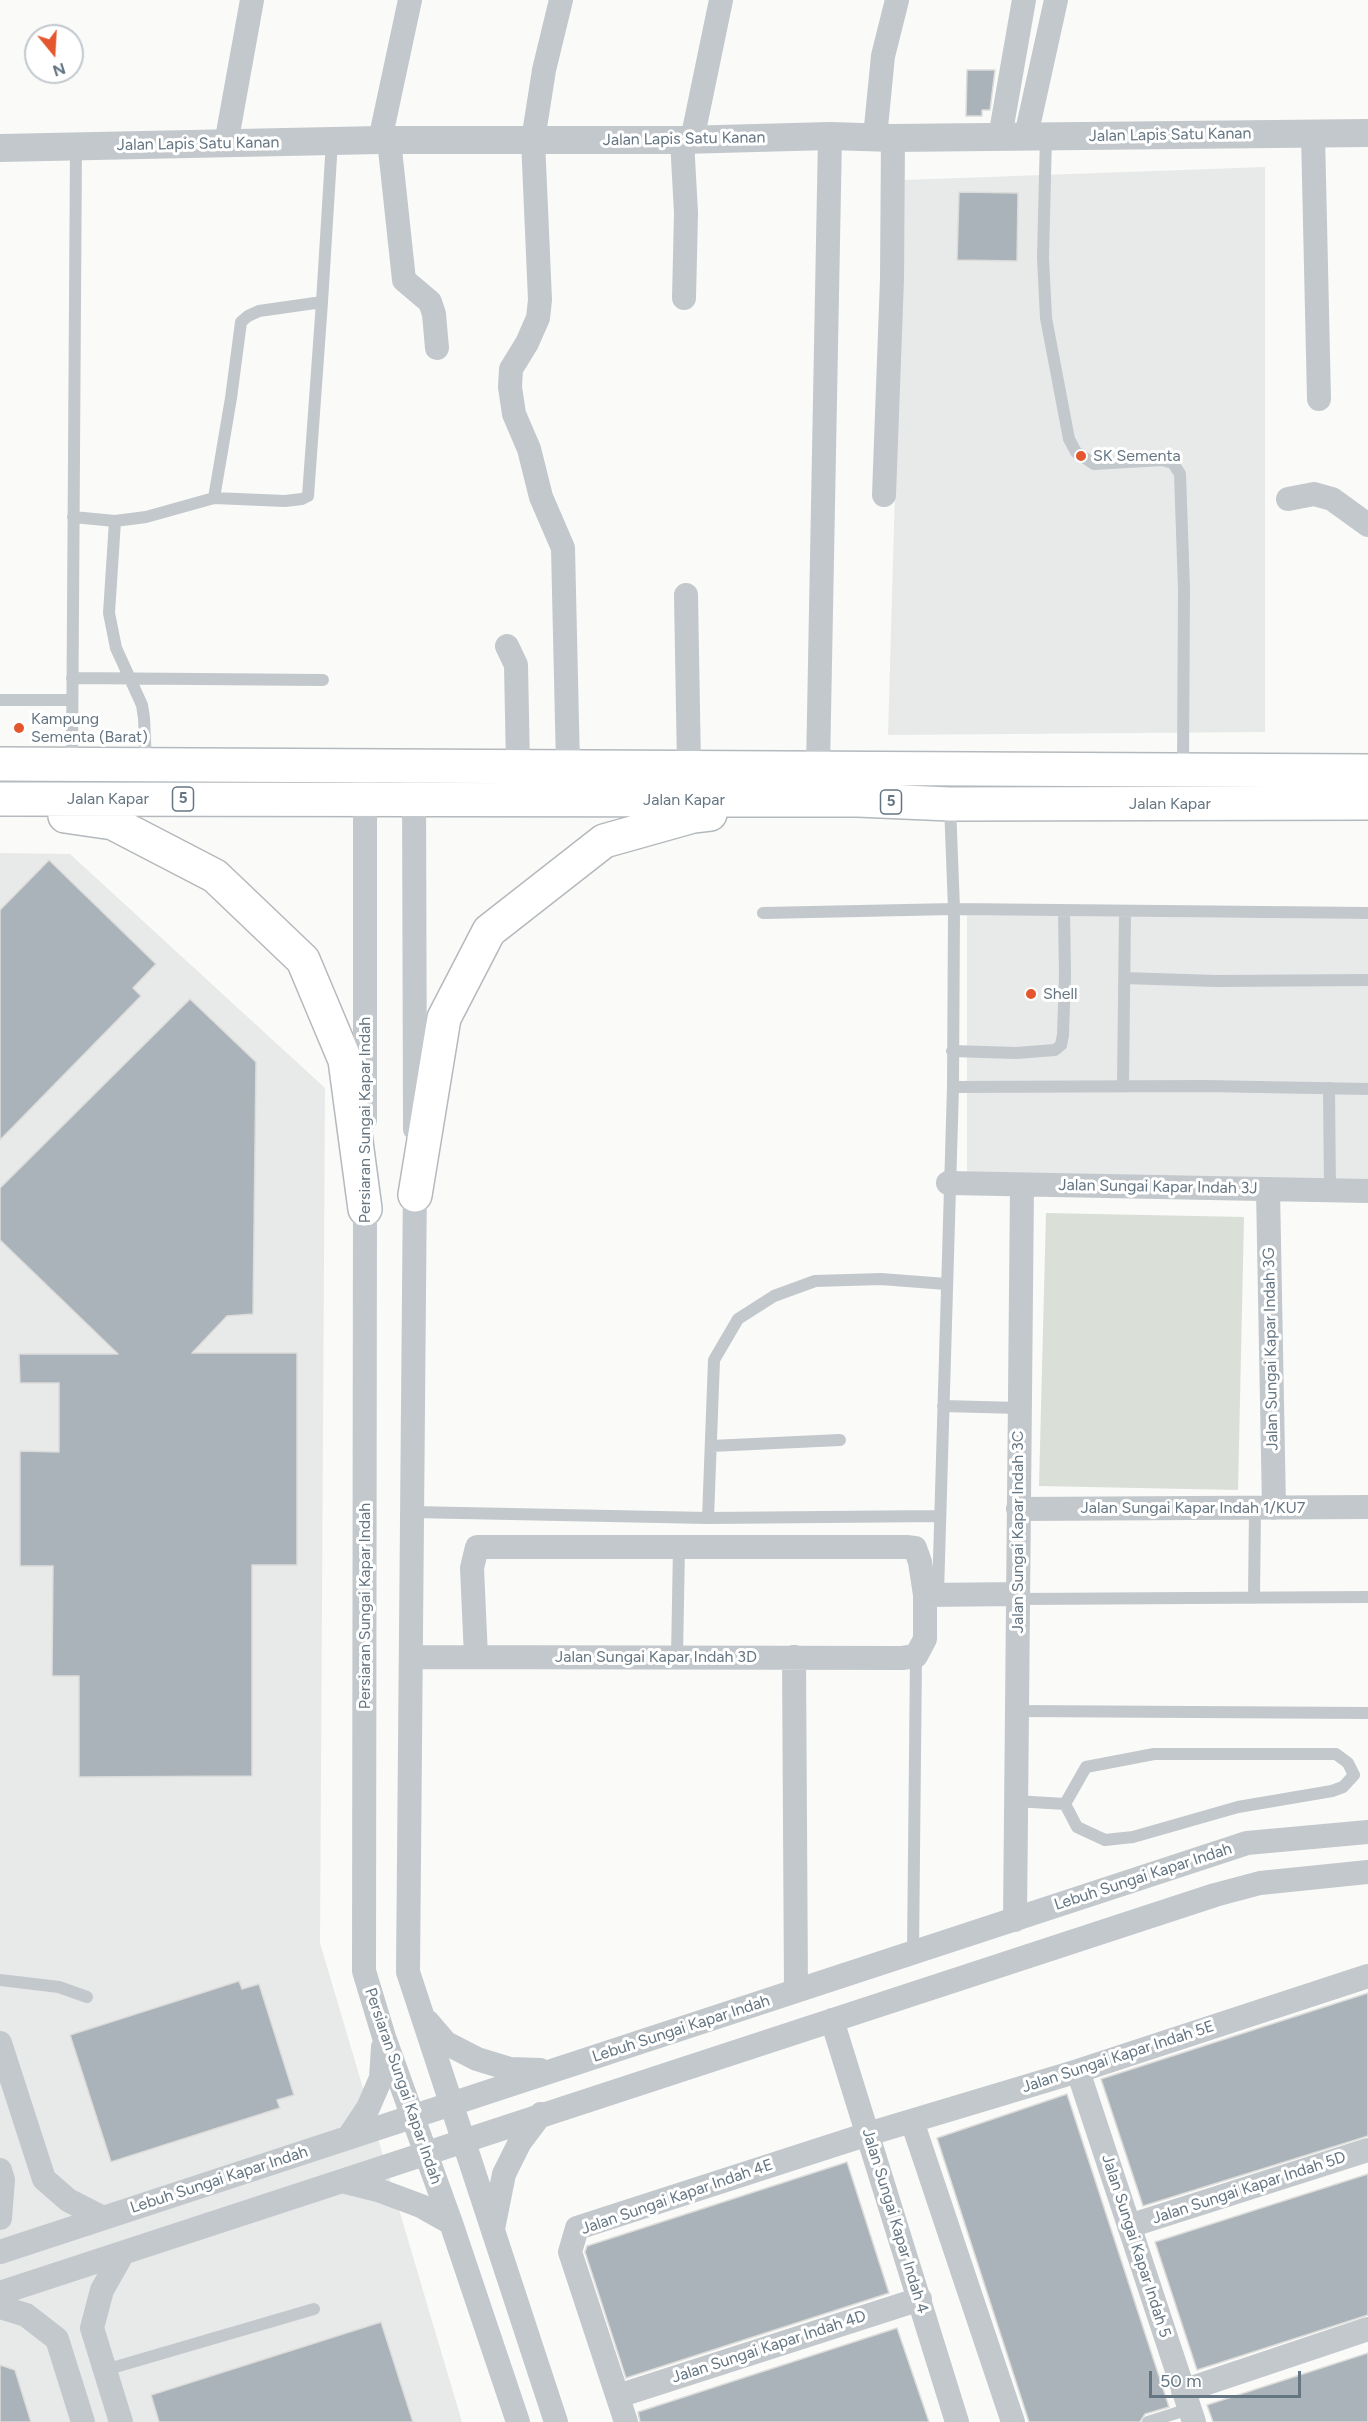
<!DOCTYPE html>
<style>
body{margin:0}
#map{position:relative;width:1368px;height:2422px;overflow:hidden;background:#fafaf8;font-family:Figtree,sans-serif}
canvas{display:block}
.north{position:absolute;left:24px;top:24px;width:60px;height:60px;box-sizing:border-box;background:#fff;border:2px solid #c1c8cd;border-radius:50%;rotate:162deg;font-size:16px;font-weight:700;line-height:24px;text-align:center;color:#657683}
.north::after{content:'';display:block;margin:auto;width:21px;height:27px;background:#e4572e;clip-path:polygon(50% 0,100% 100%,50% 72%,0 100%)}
.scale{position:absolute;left:1149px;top:2371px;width:152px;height:27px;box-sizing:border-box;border:3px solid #657683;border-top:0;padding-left:8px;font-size:18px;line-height:21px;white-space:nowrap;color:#657683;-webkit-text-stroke:4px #fff;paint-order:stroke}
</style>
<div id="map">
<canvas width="1368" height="2422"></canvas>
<div class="north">N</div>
<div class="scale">50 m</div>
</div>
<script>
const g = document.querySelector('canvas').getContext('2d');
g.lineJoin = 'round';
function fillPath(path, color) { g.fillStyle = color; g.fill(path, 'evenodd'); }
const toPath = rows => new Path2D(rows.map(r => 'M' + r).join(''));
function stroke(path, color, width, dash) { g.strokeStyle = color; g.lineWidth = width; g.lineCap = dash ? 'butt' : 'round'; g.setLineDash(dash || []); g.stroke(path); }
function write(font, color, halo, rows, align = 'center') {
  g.font = font + ' Figtree,sans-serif'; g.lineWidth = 6; g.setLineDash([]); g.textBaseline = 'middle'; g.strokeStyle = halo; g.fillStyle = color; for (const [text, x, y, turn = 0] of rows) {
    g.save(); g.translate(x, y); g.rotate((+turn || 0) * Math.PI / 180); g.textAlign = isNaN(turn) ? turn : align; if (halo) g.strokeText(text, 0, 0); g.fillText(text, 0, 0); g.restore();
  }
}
const built = toPath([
 [1265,167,1265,732,888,735,904,180],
 [0,853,70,854,325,1088,320,1943,462,2422,0,2422],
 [967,915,1368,919,1368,1182,967,1173]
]);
const green = toPath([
 [1046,1213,1244,1217,1238,1490,1039,1486]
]);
const building = toPath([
 [967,70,995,70,990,110,982,110,982,116,966,116,967,70],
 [959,192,1018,193,1017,261,957,260,959,192],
 [49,860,156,964,133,988,141,996,0,1140,0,910,49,860],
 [190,999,256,1062,253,1314,227,1316,192,1353,297,1353,297,1565,252,1565,252,1776,79,1777,79,1676,52,1676,53,1566,20,1566,20,1451,59,1452,59,1383,20,1383,19,1354,118,1354,0,1240,0,1188,190,999],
 [239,1981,242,1989,259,1984,294,2095,277,2100,280,2108,111,2162,70,2035,239,1981],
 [1368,1993,1368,2136,1143,2206,1101,2079,1368,1993],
 [1067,2094,1169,2407,1145,2414,1140,2422,1029,2422,937,2138,1067,2094],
 [847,2162,889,2293,626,2378,585,2252,587,2246,847,2162],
 [1368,2174,1368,2315,1197,2370,1155,2242,1368,2174],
 [381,2322,413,2422,159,2422,151,2395,381,2322],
 [897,2328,929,2422,640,2422,638,2412,897,2328],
 [1368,2353,1368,2422,1213,2422,1207,2405,1368,2353],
 [0,2365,15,2370,31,2422,0,2422,0,2365]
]);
const service = toPath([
 [1046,136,1043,258,1046,318,1069,439,1076,452,1094,464,1162,460,1173,463,1180,474,1184,589,1183,768],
 [214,498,285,501,302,499,308,496,322,302],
 [73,517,115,521,146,517,214,498,231,398,241,322,248,316,259,311,322,302,332,141],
 [115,521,109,613,116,648,142,705,144,718,146,762],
 [72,678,323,680],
 [0,700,72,700],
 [72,763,76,146],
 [950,805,954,909,953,1087,1205,1086,1368,1089],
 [763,913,954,909,1368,913],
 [1124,978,1216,981,1368,980],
 [952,1051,1016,1053,1055,1050,1061,1045,1063,1035,1065,975,1064,911],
 [1123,1086,1125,912],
 [1329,1088,1330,1191],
 [943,1406,1019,1408],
 [711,1446,840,1440],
 [412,1512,708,1518,940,1516],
 [708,1518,714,1360,738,1319,774,1296,815,1281,881,1279,946,1284],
 [938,1593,953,1087],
 [1254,1598,1255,1508],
 [1018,1599,1368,1597],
 [677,1656,679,1547],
 [1017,1711,1368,1713],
 [1154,1754,1336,1754,1348,1763,1354,1775,1343,1787,1332,1791,1238,1807,1133,1837,1105,1840,1077,1827,1065,1804,1086,1767,1154,1754],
 [1015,1801,1065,1804],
 [913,1953,916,1656],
 [0,1980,59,1987,87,1997],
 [105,2370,314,2309],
 [1148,2422,1189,2409]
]);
const minor = toPath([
 [561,0,544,70,533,140,540,300,538,318,527,343,511,369,510,387,514,414,529,449,541,497,563,548,568,766],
 [1313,134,1319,399],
 [1026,136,1056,0],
 [875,137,883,56,897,0],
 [1000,137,1024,0],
 [380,140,410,0],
 [389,140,404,280,430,302,434,314,437,348],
 [682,140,686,213,684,298],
 [692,140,721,0],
 [226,144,252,0],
 [884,495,892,279,893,138],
 [1288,499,1314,494,1332,499,1368,525],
 [686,595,689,767],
 [507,646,516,665,518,766],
 [818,768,830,136],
 [365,783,365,1120],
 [414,783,415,1129],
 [415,1179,408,1972,556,2422],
 [948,1183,1368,1191],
 [1268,1189,1274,1508],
 [365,1194,364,1971,384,2037,451,2223,518,2422],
 [1018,1509,1368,1507],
 [411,1657,902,1658,916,1656,925,1639,925,1595,1018,1594],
 [476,1657,472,1568,477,1547,906,1547,915,1548,920,1562,925,1595],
 [794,1657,796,1991],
 [1015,1920,1022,1185],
 [832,2020,957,2422],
 [428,2022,446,2043,477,2059,510,2069,540,2070],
 [0,2043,44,2179,68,2200,103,2218],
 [1078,2071,1194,2422],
 [912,2121,1013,2422],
 [348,2138,368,2108,381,2078,383,2047],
 [0,2170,3,2180,0,2218],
 [342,2181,378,2190,421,2206,451,2223],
 [1129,2226,1368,2150],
 [493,2229,504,2174,520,2142,541,2114],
 [0,2252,1247,1843,1368,1832],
 [0,2293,1215,1895,1260,1883,1368,1872],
 [0,2307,26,2315,57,2339,83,2422],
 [1183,2391,1368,2329],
 [618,2396,920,2299],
 [121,2422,92,2328,102,2290,123,2253],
 [626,2422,570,2252,577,2228,868,2134,1078,2071,1368,1976]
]);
const tertiary = toPath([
 [0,148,380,140,682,140,830,136,893,138,1368,133]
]);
const trunk = toPath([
 [0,764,1368,771],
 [0,799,858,800,950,804,1368,803],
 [65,816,113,823,215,876,303,960,345,1060,365,1209],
 [415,1195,444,1018,489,931,604,841,693,816,710,814]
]);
const markers = [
 [1081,456,6,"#e4572e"],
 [19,728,6,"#e4572e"],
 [1031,994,6,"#e4572e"]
];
const shields = [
 [183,799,21],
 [891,802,21]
];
const shieldNames = [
 ["5",183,799],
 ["5",891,802]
];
const streetNames = [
 ["Jalan Lapis Satu Kanan",1170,135,-1],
 ["Jalan Lapis Satu Kanan",684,139,-1],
 ["Jalan Lapis Satu Kanan",198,144,-1],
 ["Jalan Kapar",108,799],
 ["Jalan Kapar",684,800],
 ["Jalan Kapar",1170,804],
 ["Persiaran Sungai Kapar Indah",365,1120,-90],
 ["Jalan Sungai Kapar Indah 3J",1158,1187,1],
 ["Jalan Sungai Kapar Indah 3G",1271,1349,-91],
 ["Jalan Sungai Kapar Indah 1/KU7",1193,1508],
 ["Jalan Sungai Kapar Indah 3C",1018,1532,-90],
 ["Persiaran Sungai Kapar Indah",365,1606,-90],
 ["Jalan Sungai Kapar Indah 3D",656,1657],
 ["Lebuh Sungai Kapar Indah",1143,1877,-18],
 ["Lebuh Sungai Kapar Indah",681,2029,-18],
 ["Jalan Sungai Kapar Indah 5E",1118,2057,-18],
 ["Persiaran Sungai Kapar Indah",403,2086,71],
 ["Lebuh Sungai Kapar Indah",219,2180,-18],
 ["Jalan Sungai Kapar Indah 5D",1249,2188,-18],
 ["Jalan Sungai Kapar Indah 4E",677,2197,-19],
 ["Jalan Sungai Kapar Indah 4",895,2221,73],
 ["Jalan Sungai Kapar Indah 5",1136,2246,72],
 ["Jalan Sungai Kapar Indah 4D",769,2347,-18]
];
const poiNames = [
 ["SK Sementa",1093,456],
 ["Kampung",31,719],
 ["Sementa (Barat)",31,737],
 ["Shell",1043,994]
];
fillPath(built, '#e8e9e9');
fillPath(green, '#dadfd7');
fillPath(building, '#aab3b9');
stroke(building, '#dcdcda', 1.5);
stroke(trunk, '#b4b9bd', 36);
stroke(service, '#c3c8cc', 12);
stroke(minor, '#c3c8cc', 24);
stroke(tertiary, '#c3c8cc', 28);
stroke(trunk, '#fff', 33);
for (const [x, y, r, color] of markers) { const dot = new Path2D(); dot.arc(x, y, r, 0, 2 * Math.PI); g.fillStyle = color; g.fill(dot); stroke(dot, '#fff', 2); }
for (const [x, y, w] of shields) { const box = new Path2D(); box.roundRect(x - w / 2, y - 12, w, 24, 4.5); g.fillStyle = '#fff'; g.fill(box); stroke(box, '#657683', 1.5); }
write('bold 15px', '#657683', null, shieldNames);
write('16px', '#657683', '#fff', streetNames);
write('16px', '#657683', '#fff', poiNames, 'left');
</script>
